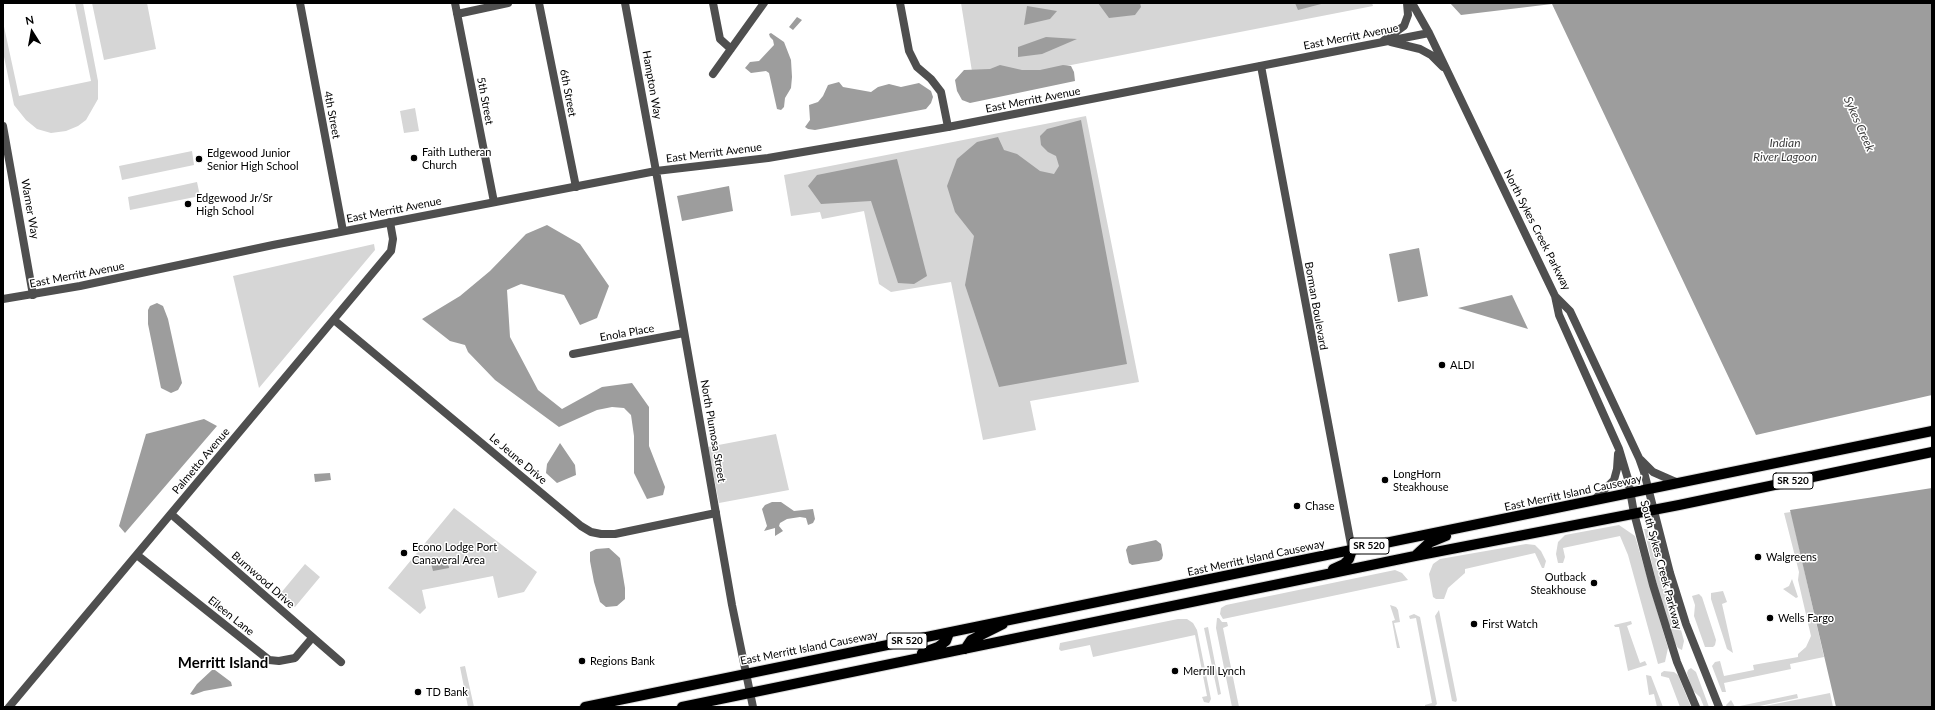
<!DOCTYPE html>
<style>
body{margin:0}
#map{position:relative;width:1935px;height:710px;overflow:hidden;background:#fff;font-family:Lato,sans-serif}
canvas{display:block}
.frame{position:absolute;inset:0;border:4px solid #000;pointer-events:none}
.north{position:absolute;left:12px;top:12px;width:40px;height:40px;-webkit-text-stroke:3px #fff;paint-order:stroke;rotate:349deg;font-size:11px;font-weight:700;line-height:16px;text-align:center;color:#000}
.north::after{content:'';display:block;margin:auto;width:14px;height:18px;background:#000;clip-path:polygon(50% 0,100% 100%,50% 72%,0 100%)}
</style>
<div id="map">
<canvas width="1935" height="710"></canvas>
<div class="frame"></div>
<div class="north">N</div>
</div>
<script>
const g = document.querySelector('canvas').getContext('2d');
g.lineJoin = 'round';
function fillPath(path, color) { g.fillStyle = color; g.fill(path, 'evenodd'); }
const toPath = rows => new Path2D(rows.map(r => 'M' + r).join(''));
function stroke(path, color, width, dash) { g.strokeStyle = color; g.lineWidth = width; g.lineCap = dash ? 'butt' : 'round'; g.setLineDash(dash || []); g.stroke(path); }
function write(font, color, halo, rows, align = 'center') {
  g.font = font + ' Lato,sans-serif'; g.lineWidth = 3; g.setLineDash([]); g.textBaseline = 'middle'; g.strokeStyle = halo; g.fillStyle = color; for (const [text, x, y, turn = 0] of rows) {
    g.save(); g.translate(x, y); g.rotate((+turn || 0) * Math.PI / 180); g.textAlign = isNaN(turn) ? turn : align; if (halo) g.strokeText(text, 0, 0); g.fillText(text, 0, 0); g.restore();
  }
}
const green = toPath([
 [75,3,83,3,98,81,98,99,86,120,78,126,66,131,51,133,37,129,26,120,14,105,3,52,3,22,19,96,91,81],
 [92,3,147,3,156,49,104,60],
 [961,3,1372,3,1373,6,974,84],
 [415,108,419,131,404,133,400,111],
 [1086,116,1139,382,1030,401,1036,430,983,440,951,282,891,292,879,284,864,211,822,219,820,212,791,216,784,175],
 [192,151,194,165,122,180,119,166],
 [197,182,200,196,130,210,128,197],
 [374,244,375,250,259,388,233,276],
 [776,434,789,490,719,503,708,447],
 [454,508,537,572,524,592,498,598,493,576,422,590,426,608,420,614,388,588],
 [1791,512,1824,657,1790,664,1791,669,1724,683,1726,692,1722,692,1712,666,1715,662,1720,661,1724,676,1754,670,1753,665,1798,657,1798,654,1806,647,1811,636,1798,580,1799,572,1784,513],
 [1619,525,1635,536,1668,648,1665,662,1658,664,1628,555,1620,536,1563,548,1565,557,1563,563,1558,563,1556,554,1558,542,1565,535],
 [1644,529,1648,529,1671,603,1681,630,1684,641,1682,650,1678,648,1675,643,1658,590],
 [1526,544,1535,545,1541,551,1546,561,1544,568,1542,568,1535,553,1465,569,1465,573,1448,588,1444,599,1436,599,1433,597,1429,574,1433,564,1440,559],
 [305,564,320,577,295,607,280,594],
 [1395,570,1402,573,1408,580,1223,619,1220,614,1221,608,1226,605],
 [1792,579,1798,597,1796,598,1783,589,1789,586],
 [1723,591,1727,602,1722,604,1733,653,1727,649,1711,599,1711,593],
 [1699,594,1702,597,1716,640,1715,645,1713,647,1705,647,1694,616,1695,605,1692,596],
 [1390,605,1396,607,1398,610,1400,622,1394,623,1400,648,1397,648,1392,621,1395,620],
 [1439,610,1457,700,1456,702,1452,701,1435,616],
 [1414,614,1420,617,1437,704,1434,707,1425,707,1425,705,1432,703,1416,618,1410,619,1409,616],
 [1217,618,1219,618,1222,622,1227,622,1228,626,1223,628,1239,707,1232,707,1216,628],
 [1178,619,1187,619,1193,623,1197,630,1211,699,1209,703,1204,702,1202,697,1207,696,1195,635,1093,657,1090,645,1061,651,1059,649,1060,643],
 [1631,621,1632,624,1627,626,1640,663,1645,661,1647,665,1628,671,1619,627,1615,627,1614,625],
 [1208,627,1221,694,1218,695,1204,628],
 [465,666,474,707,468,707,460,667],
 [1691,668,1696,672,1709,707,1704,707,1700,697,1692,690,1687,673,1688,670],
 [1664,671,1674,672,1678,675,1691,707,1680,707,1669,678,1661,676,1661,673],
 [1646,675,1651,676,1663,707,1657,707,1654,694,1649,695],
 [1830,693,1833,707,1760,707],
 [1797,694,1798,698,1755,707,1727,707,1726,705,1731,700,1735,707]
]);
const water = toPath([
 [1098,3,1140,3,1141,7,1135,15,1109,18],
 [1295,3,1325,3,1298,10],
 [1450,3,1932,3,1932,395,1756,435,1552,4,1461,15],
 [1027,6,1057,11,1050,19,1024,25],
 [797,17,802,20,793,30,789,27],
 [771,33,784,42,791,60,792,77,791,88,785,98,784,107,781,110,777,109,769,73,766,71,751,73,745,68,750,62,759,61,774,45,773,40,770,37,769,34],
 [1046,37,1077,39,1042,54,1018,57,1018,47],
 [1000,65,1022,70,1040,70,1063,65,1071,66,1074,72,1075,81,970,103,962,100,957,91,955,80,964,70,990,69],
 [839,82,843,87,871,92,878,87,889,84,901,87,919,83,931,91,933,97,931,103,926,109,815,130,808,129,805,127,810,120,809,105,818,102,823,96,828,85],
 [1081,120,1127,364,999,387,965,285,974,236,955,212,947,186,957,159,977,142,998,137,1004,150,1017,154,1040,171,1054,174,1059,166,1056,156,1048,152,1041,145,1040,136,1047,129],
 [897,159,927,276,914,284,898,283,871,201,821,204,808,186,817,175],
 [729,186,733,211,682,221,677,196],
 [547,225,580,244,609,286,597,318,580,325,564,295,521,284,507,290,510,337,538,390,562,409,602,387,632,383,649,407,649,446,665,487,663,495,647,499,634,473,634,436,631,415,624,408,612,407,597,410,559,427,495,380,468,352,465,345,450,341,422,319,460,296,490,271,526,234],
 [1419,248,1428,296,1398,302,1389,254],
 [1512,295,1528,329,1458,308],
 [157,303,163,306,168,319,182,383,178,390,171,393,161,388,148,324,148,310,150,306],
 [204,419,217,426,125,533,119,526,146,434],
 [560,443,575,465,576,475,557,483,546,473,547,464],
 [330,473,331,480,315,482,314,474],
 [1932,488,1932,707,1836,707,1790,510],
 [772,502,781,502,794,511,813,509,815,519,813,523,808,525,806,518,800,517,787,519,780,523,779,526,783,531,775,536,775,528,764,531,767,526,762,509,765,505],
 [1156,540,1161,544,1163,555,1162,559,1159,561,1132,565,1129,563,1126,550,1128,546],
 [609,548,620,558,625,588,625,599,617,606,606,607,600,602,594,582,590,561,590,552,596,549],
 [448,560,449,568,433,571,431,563],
 [212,670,215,670,231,682,232,686,204,691,193,695,190,694,197,684]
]);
const minor = toPath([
 [300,3,343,231],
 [455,3,494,202],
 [539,3,576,187],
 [625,3,656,171],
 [713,3,720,39,731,49],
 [900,3,909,51,917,67,931,79,941,92,948,127],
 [457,14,508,3],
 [1261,66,1352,550],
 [713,74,764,3],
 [3,126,33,295],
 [334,320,581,526,591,532,601,534,615,534,716,513],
 [573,354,684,333],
 [171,514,341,662],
 [137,555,269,660,279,661,295,658,312,638],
 [9,707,391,251,393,239,390,222]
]);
const tertiary = toPath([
 [1412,3,1429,33,1555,296,1570,311,1639,458,1644,472,1670,573,1686,624,1719,707],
 [1383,41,1404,26,1408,15,1407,3],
 [1391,42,1420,49,1431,55,1443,67],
 [656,171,732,605,753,707],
 [1555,296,1559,315,1619,449,1628,479,1634,513,1653,585,1677,662,1696,707],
 [3,299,80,286,273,245,656,171,768,158,948,127,1429,33],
 [1641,460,1653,472,1678,483],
 [1594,500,1614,480,1617,469,1618,454]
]);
const primary = toPath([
 [1415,556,1429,543,1446,536],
 [1333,569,1344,564,1349,559,1352,550],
 [965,649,971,640,1003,624],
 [922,653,938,647,946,641,949,633],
 [585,707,1932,431],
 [682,707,1415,556,1679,505,1932,452]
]);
const markers = [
 [414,158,4,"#000"],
 [199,159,4,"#000"],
 [188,204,4,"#000"],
 [1442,365,4,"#000"],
 [1385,480,4,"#000"],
 [1297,506,4,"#000"],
 [404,553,4,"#000"],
 [1758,557,4,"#000"],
 [1594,583,4,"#000"],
 [1770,618,4,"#000"],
 [1474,624,4,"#000"],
 [582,661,4,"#000"],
 [1175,671,4,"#000"],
 [418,692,4,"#000"]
];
const shields = [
 [1793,481,40],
 [1369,546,40],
 [907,641,40]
];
const shieldNames = [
 ["SR 520",1793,481],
 ["SR 520",1369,546],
 ["SR 520",907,641]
];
const streetNames = [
 ["East Merritt Avenue",1351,37,-11],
 ["Hampton Way",652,85,80],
 ["6th Street",568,93,79],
 ["East Merritt Avenue",1033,100,-11],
 ["5th Street",485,101,79],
 ["4th Street",332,115,79],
 ["East Merritt Avenue",714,153,-7],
 ["Warner Way",30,209,80],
 ["East Merritt Avenue",394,210,-11],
 ["North Sykes Creek Parkway",1537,230,63],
 ["East Merritt Avenue",77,275,-11],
 ["Borman Boulevard",1316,306,80],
 ["Enola Place",627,333,-10],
 ["North Plumosa Street",713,431,80],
 ["Le Jeune Drive",518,459,40],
 ["Palmetto Avenue",201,461,-50],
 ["East Merritt Island Causeway",1573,493,-12],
 ["East Merritt Island Causeway",1256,558,-12],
 ["South Sykes Creek Parkway",1661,565,75],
 ["Burnwood Drive",263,580,41],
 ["Eileen Lane",231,616,39],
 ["East Merritt Island Causeway",809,648,-11]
];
const poiNames = [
 ["Faith Lutheran",422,152],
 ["Church",422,165],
 ["Edgewood Junior",207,153],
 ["Senior High School",207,166],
 ["Edgewood Jr/Sr",196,198],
 ["High School",196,211],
 ["ALDI",1450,365],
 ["LongHorn",1393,474],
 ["Steakhouse",1393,487],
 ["Chase",1305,506],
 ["Econo Lodge Port",412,547],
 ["Canaveral Area",412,560],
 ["Walgreens",1766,557],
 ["Outback",1586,577,"right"],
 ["Steakhouse",1586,590,"right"],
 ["Wells Fargo",1778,618],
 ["First Watch",1482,624],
 ["Regions Bank",590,661],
 ["Merrill Lynch",1183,671],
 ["TD Bank",426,692]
];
const waterNames = [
 ["Sykes Creek",1859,124,66],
 ["Indian",1785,143],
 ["River Lagoon",1785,157]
];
const districtNames = [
 ["Merritt Island",223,663]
];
fillPath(green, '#d6d6d6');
fillPath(water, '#9d9d9d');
stroke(primary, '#dbdbdb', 12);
stroke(minor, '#4f4f4f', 8);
stroke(tertiary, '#4f4f4f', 8);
stroke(primary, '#000', 10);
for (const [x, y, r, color] of markers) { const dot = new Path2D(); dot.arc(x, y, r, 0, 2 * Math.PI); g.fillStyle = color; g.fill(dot); stroke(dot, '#fff', 1.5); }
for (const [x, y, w] of shields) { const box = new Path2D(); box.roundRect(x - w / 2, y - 8, w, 16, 3); g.fillStyle = '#fff'; g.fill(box); stroke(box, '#000', 1); }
write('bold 10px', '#000', null, shieldNames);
write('11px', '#000', '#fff', streetNames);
write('11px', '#000', '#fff', poiNames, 'left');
write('italic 12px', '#3e3e3e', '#fff', waterNames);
write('bold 15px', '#000', '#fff', districtNames);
</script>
